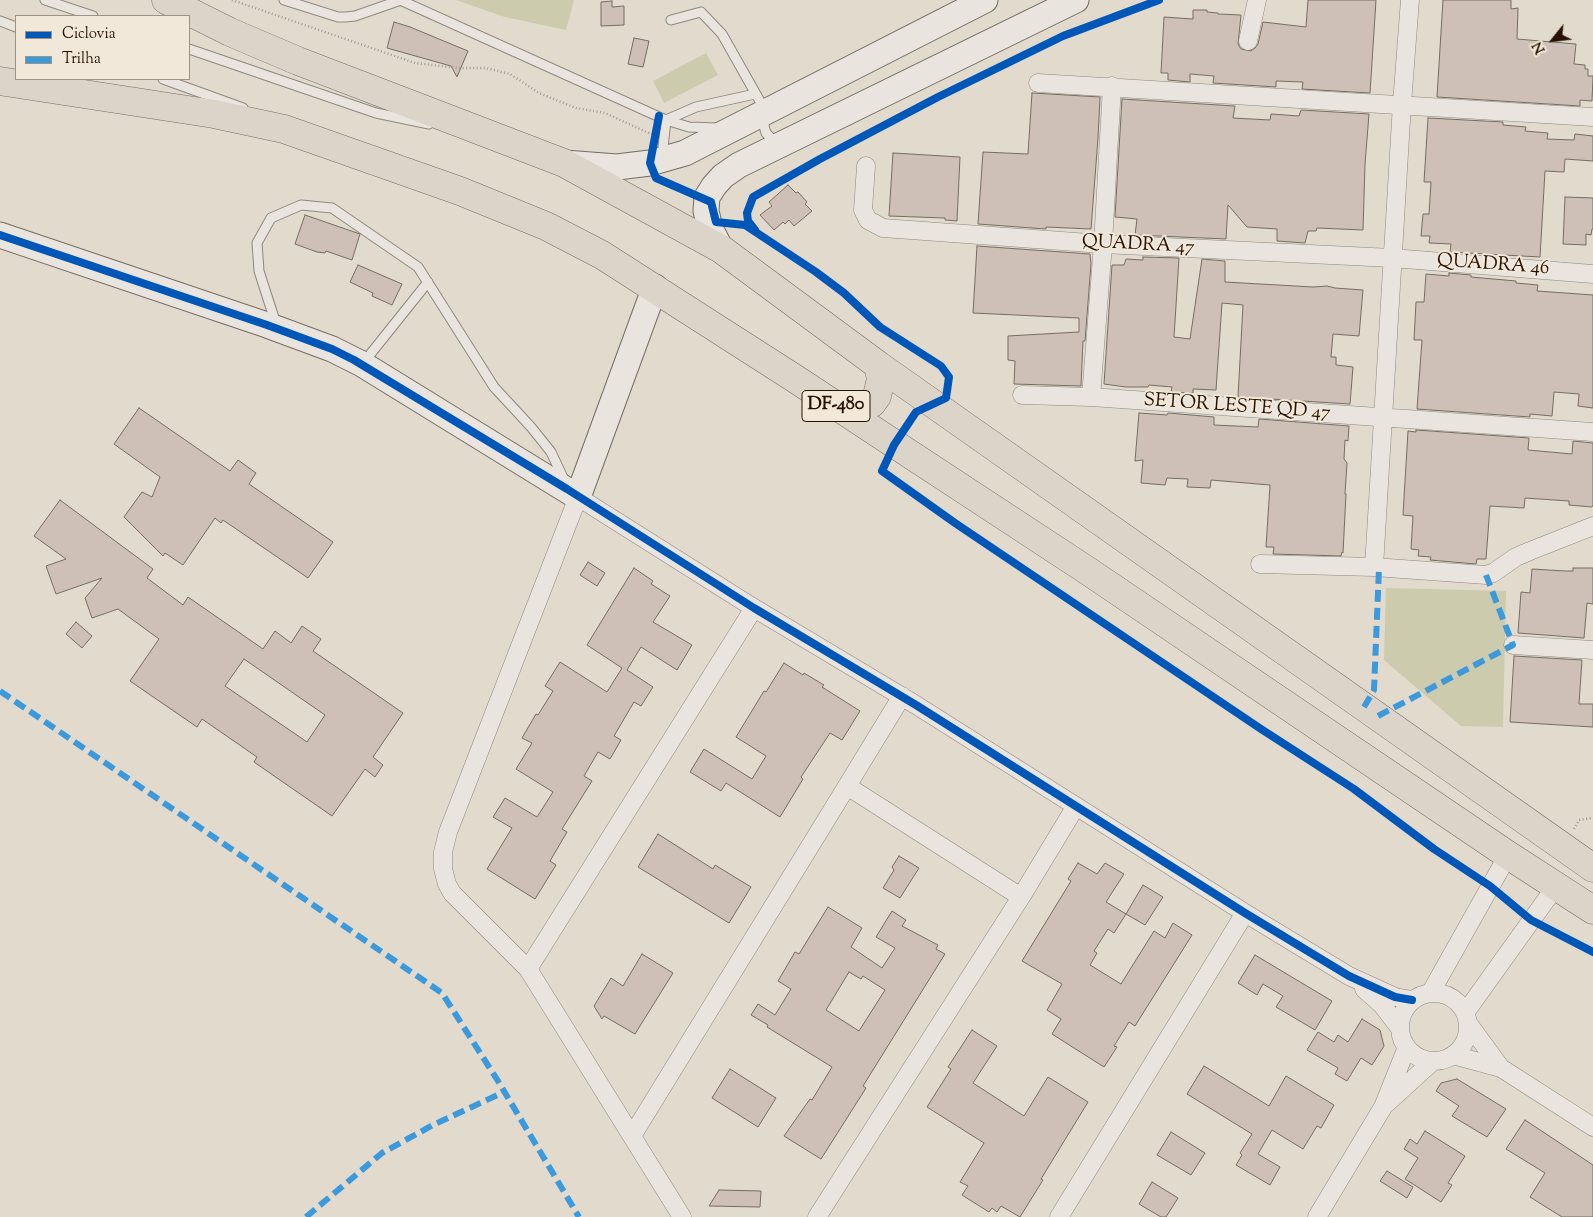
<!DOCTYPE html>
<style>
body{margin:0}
#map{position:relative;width:1593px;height:1217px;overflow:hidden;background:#e2dacd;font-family:"Sorts Mill Goudy",serif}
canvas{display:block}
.legend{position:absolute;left:15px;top:15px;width:175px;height:65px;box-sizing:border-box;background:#f2e8d9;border:1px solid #a09282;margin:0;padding:6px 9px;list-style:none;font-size:15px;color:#261200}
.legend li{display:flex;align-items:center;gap:10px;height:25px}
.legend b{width:25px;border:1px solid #a09282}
.north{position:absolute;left:1528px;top:15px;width:50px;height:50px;-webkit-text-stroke:4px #f2e8d9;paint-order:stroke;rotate:241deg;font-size:14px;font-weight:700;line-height:20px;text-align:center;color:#261200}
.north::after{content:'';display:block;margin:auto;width:18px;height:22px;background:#261200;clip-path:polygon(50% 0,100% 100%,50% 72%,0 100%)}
</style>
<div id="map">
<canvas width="1593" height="1217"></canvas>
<ul class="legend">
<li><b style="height:6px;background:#0057b8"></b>Ciclovia</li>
<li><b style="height:6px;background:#3c9adc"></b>Trilha</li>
</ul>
<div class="north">N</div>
</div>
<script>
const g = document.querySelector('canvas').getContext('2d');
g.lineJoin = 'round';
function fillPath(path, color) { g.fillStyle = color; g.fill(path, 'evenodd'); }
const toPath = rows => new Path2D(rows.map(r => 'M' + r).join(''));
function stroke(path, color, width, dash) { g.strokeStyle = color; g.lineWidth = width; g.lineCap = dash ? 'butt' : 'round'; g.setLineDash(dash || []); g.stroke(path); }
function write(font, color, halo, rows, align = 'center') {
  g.font = font + ' "Sorts Mill Goudy",serif'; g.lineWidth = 4; g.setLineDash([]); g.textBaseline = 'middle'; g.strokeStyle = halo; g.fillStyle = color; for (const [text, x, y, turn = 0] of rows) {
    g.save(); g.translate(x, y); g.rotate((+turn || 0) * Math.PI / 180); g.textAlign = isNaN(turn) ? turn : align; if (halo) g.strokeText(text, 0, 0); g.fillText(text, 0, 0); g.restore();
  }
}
const green = toPath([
 [456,0,574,0,566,30,505,17],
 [706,53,718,75,664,103,653,81],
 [1386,588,1506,591,1503,727,1461,726,1384,660]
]);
const building = toPath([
 [1308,0,1376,0,1370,93,1302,89,1303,82,1276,81,1276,87,1213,83,1214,76,1190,74,1190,82,1168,80,1168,73,1161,73,1164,17,1193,19,1193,10,1207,10,1207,12,1218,13,1218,14,1241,15,1238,44,1241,49,1251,51,1255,48,1258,44,1263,22,1306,27,1308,0],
 [1443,0,1511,0,1511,9,1518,8,1517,39,1576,44,1574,64,1585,65,1585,69,1588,69,1588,76,1593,76,1592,101,1580,100,1580,106,1437,97,1443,0],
 [612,1,612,7,624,6,624,25,601,26,601,2,612,1],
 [394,22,410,27,468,51,457,77,451,66,387,48,394,22],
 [634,38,649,41,643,67,628,64,634,38],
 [1032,93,1100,97,1098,138,1091,229,1046,227,1046,229,978,224,983,152,1028,154,1032,93],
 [1122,99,1235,106,1233,118,1270,120,1271,114,1299,116,1301,110,1369,114,1365,164,1363,230,1317,228,1316,231,1308,231,1305,243,1277,241,1277,229,1247,227,1228,205,1226,239,1135,235,1137,219,1115,217,1122,99],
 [1428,118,1503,122,1503,125,1526,127,1525,131,1548,133,1547,139,1574,140,1575,134,1593,136,1593,161,1565,159,1564,172,1545,171,1540,257,1450,252,1451,244,1429,243,1430,236,1421,236,1423,214,1429,214,1431,182,1424,182,1428,118],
 [893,153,960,157,957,221,945,220,945,218,889,216,893,153],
 [788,185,796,193,798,192,807,202,805,204,812,211,794,226,789,220,785,224,783,222,774,230,760,215,772,206,769,202,788,185],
 [1565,197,1593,198,1593,229,1592,229,1591,235,1586,234,1586,245,1563,244,1565,197],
 [305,215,360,234,352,260,326,251,325,253,317,252,295,244,305,215],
 [977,246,1090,254,1091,264,1085,341,1083,341,1081,386,1014,384,1015,361,1008,360,1008,336,1079,332,1079,318,973,313,977,246],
 [1143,257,1179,258,1174,337,1190,339,1202,259,1225,261,1225,282,1313,287,1327,286,1335,288,1363,290,1359,336,1333,334,1331,357,1336,357,1336,365,1353,367,1350,404,1238,397,1243,305,1222,303,1216,390,1193,389,1193,393,1171,392,1172,387,1149,385,1148,387,1126,387,1104,384,1112,265,1124,265,1126,259,1143,260,1143,257],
 [358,265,402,284,392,305,372,296,373,293,350,282,358,265],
 [1449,273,1471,275,1471,277,1516,281,1516,283,1538,285,1537,291,1593,295,1593,408,1578,406,1579,394,1554,392,1552,416,1530,414,1530,417,1417,409,1422,340,1414,340,1416,302,1424,302,1426,274,1449,276,1449,273],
 [139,408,230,471,238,460,256,473,249,484,333,542,308,578,223,520,221,523,215,518,183,565,165,553,163,556,124,517,142,492,152,497,160,477,114,444,139,408],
 [1139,413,1167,415,1168,413,1214,417,1214,425,1258,427,1259,419,1349,426,1348,441,1345,440,1344,459,1347,463,1345,494,1346,494,1343,553,1342,552,1341,556,1273,554,1274,547,1266,547,1270,485,1211,480,1210,488,1187,487,1188,479,1167,478,1165,485,1141,483,1143,460,1135,461,1139,413],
 [1416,430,1529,438,1528,450,1572,454,1573,441,1593,443,1593,505,1592,507,1569,505,1569,501,1525,498,1524,508,1490,506,1486,559,1477,559,1476,564,1430,560,1431,557,1418,556,1419,550,1411,549,1413,516,1403,515,1408,431,1416,432,1416,430],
 [60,500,153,569,147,578,183,605,188,597,263,649,275,631,291,643,302,626,321,639,313,651,403,713,373,757,383,765,375,777,365,769,332,816,254,762,257,757,202,719,197,727,130,681,159,639,118,609,92,618,85,598,102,578,56,594,46,566,66,559,34,536,60,500],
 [244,659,325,715,307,742,225,686,244,659],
 [588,562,605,573,597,586,580,575,588,562],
 [634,568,653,581,651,584,670,596,653,622,692,645,677,670,641,647,627,670,653,687,641,706,634,702,614,736,621,740,610,759,598,752,584,776,592,781,562,829,567,832,550,861,556,865,535,899,487,869,512,828,493,817,505,798,537,817,553,792,516,769,532,743,522,738,536,714,538,715,553,691,545,686,560,662,607,692,622,668,587,645,634,568],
 [1573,568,1593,568,1593,604,1587,603,1584,638,1518,633,1521,592,1530,593,1532,569,1565,571,1573,571,1573,568],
 [76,622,92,636,82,648,66,634,76,622],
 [1514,656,1582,660,1579,704,1593,704,1593,727,1510,722,1514,656],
 [784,663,803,675,804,673,824,685,822,687,860,711,842,740,830,733,801,777,803,779,780,817,726,783,721,791,690,772,704,749,752,779,766,756,736,737,764,691,766,692,784,663],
 [658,834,713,869,715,865,751,887,729,923,638,867,658,834],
 [899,856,919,868,900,898,883,888,894,870,892,867,899,856],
 [1078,863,1097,874,1105,863,1124,874,1106,902,1126,914,1114,933,1108,929,1094,951,1097,953,1090,965,1121,984,1154,931,1165,938,1173,923,1192,935,1135,1026,1129,1022,1114,1046,1117,1047,1104,1067,1052,1034,1061,1019,1047,1010,1062,984,1022,961,1071,881,1068,879,1078,863],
 [1143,885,1163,897,1145,925,1126,914,1143,885],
 [828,907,862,928,851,947,882,968,895,948,876,937,892,911,906,920,902,926,938,945,936,949,945,954,863,1086,866,1088,821,1159,784,1136,810,1099,812,1100,832,1067,767,1027,768,1025,751,1015,758,1004,775,1015,791,989,778,981,795,952,799,954,828,907],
 [849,972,861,979,863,976,885,990,859,1031,826,1010,849,972],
 [642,954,673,973,635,1034,604,1016,602,1019,594,1006,611,978,623,986,642,954],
 [1255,955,1332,1001,1315,1030,1276,1007,1283,996,1263,984,1257,995,1238,983,1255,955],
 [1362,1019,1380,1030,1384,1046,1372,1065,1361,1058,1347,1081,1335,1074,1338,1068,1307,1050,1318,1032,1334,1042,1338,1035,1348,1042,1362,1019],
 [972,1030,997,1046,973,1083,1024,1116,1048,1077,1088,1102,1041,1179,1043,1180,1020,1217,1001,1206,997,1212,992,1208,989,1212,962,1195,968,1186,960,1182,984,1143,927,1107,951,1069,948,1067,972,1030],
 [1204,1066,1269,1106,1286,1076,1334,1105,1321,1128,1317,1126,1303,1149,1272,1130,1258,1154,1280,1167,1270,1185,1236,1165,1242,1155,1240,1153,1252,1134,1187,1094,1204,1066],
 [730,1069,776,1098,758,1127,712,1098,730,1069],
 [1457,1079,1506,1109,1487,1137,1452,1116,1459,1106,1436,1091,1441,1083,1457,1079],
 [1525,1120,1593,1165,1593,1217,1562,1217,1530,1197,1545,1173,1506,1149,1525,1120],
 [1425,1131,1465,1156,1448,1183,1452,1185,1441,1202,1405,1179,1418,1158,1404,1149,1410,1139,1417,1144,1425,1131],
 [1171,1132,1205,1153,1191,1175,1157,1155,1171,1132],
 [1387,1171,1413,1187,1407,1198,1380,1181,1387,1171],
 [1152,1182,1178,1198,1166,1217,1161,1217,1139,1204,1152,1182],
 [719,1190,761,1191,760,1207,709,1206,719,1190]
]);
const path = toPath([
 [232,0,415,63,458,68,486,68,510,74,539,93,576,108,605,113,653,135],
 [1574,829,1579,820,1593,818]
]);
const lane = toPath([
 [45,0,93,16],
 [284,0,338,17,346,17,355,16,401,0],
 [400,0,666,120,689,127,718,128],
 [671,20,701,12,722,34,766,112,764,126,766,133,771,138,779,141],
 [0,21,16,27],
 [189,49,376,113,429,124],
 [163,79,243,108],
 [666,120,696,107,755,94],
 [662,157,666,120],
 [276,324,259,271,257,243,271,218,301,205,332,208,418,267,494,387,531,427,551,452,565,482],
 [364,362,428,282]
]);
const street = toPath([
 [1248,41,1257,0],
 [1038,83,1593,117],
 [866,166,863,210,868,220,883,228,1103,244,1392,258,1593,274],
 [1022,395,1091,397,1593,432],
 [1091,397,1103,244,1112,86],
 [1260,564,1374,567,1402,104,1410,0],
 [1374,567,1486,575,1493,573,1516,557,1530,551,1593,526],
 [1513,645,1593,650],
 [847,786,902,696],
 [528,969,754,608],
 [1364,989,1382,1005,1399,1027],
 [1431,992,1508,855],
 '1400 1027a34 34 0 1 1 68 0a34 34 0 1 1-68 0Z',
 [1465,1013,1556,886],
 [1468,1023,1501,1068],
 [1453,1055,1501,1068,1593,1127],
 [1387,1103,1433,1061],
 [632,1136,847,786,1021,897],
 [682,1217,528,969,452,893,447,884,443,869,443,852,448,832,578,497,754,608,916,705,1245,913,1349,976,1395,997,1412,1000],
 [817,1217,1021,897,1076,806],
 [1059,1217,1245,913],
 [1317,1217,1383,1107,1407,1047]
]);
const secondary = toPath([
 [564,163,617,167,650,163,685,153,985,0],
 [0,235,267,325,332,349,362,364,578,497,655,287],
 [721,249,710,228,706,211,707,197,714,186,723,176,739,165,1076,0]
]);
const primary = toPath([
 [166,0,230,32,298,61,564,163,721,249,878,365,1593,868],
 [0,81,214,114,284,129,460,191,546,226,602,255,794,378,1088,571,1508,855,1593,910],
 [846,412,863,408,872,403,877,396,881,379,878,365]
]);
const quiet = toPath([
 [0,691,442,993,498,1081,579,1217],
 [1364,707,1374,690,1379,568],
 [1378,716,1513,645,1486,575],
 [306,1217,382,1153,433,1125,504,1092]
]);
const cycleway = toPath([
 [659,116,650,163,656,178,711,202,716,222,745,225,816,272,844,293,880,327,941,366,949,377,946,398,916,412,894,445,882,471,955,523,1261,729,1354,789,1434,849,1490,886,1531,920,1593,952],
 [755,230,748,221,747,213,753,197,820,159,938,97,1063,36,1159,0],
 [0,235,267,325,332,349,354,360,567,489,754,608,916,705,1245,913,1349,976,1395,997,1412,1000]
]);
const shields = [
 [836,406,68]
];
const shieldNames = [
 ["DF-480",836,406]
];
const streetNames = [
 ["QUADRA 47",1138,246,3],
 ["QUADRA 46",1493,266,4],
 ["SETOR LESTE QD 47",1237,408,4]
];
fillPath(green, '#cccbad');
fillPath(building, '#cec0b7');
stroke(building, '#746d63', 1);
stroke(lane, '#8f887e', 11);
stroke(street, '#8f887e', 19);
stroke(secondary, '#746d63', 27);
stroke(primary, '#746d63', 29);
stroke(path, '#a19c96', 2.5, [1, 2.5]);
stroke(lane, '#e9e4de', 9);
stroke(street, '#e9e4de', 18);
stroke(secondary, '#e9e4de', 25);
stroke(primary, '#dcd4c9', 28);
stroke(quiet, '#3c9adc', 6, [12, 6]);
stroke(cycleway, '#0057b8', 8);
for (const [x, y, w] of shields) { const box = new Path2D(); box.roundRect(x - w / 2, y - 15.5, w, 31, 4); g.fillStyle = '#f2e8d9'; g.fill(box); stroke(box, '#261200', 1); }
write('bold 18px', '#261200', null, shieldNames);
write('19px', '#261200', '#f2e8d9', streetNames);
</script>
